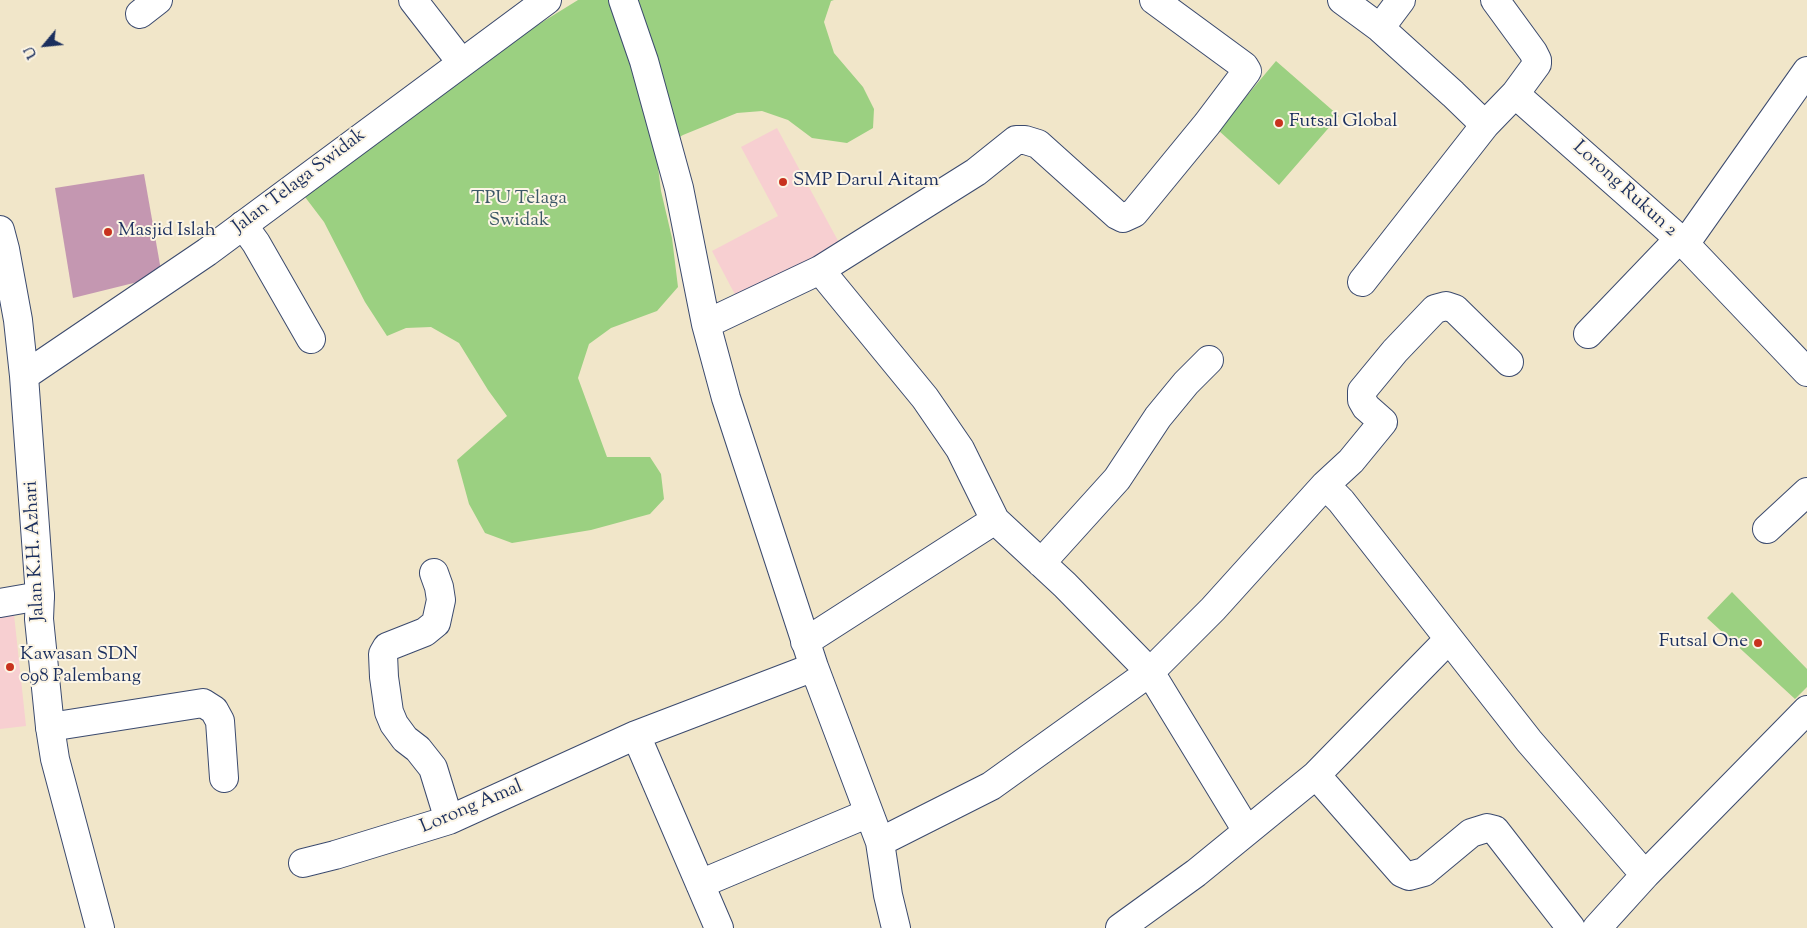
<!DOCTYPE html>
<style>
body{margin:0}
#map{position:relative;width:1807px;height:928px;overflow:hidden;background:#f1e6c9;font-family:"Sorts Mill Goudy",serif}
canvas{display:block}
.north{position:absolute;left:20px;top:20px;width:50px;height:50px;-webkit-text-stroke:4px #fcf5e5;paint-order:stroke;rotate:242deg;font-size:14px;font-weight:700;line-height:20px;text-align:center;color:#1b2f5e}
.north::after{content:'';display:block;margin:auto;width:18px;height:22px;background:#1b2f5e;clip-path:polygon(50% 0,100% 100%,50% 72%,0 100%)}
</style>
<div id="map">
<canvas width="1807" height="928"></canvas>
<div class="north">U</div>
</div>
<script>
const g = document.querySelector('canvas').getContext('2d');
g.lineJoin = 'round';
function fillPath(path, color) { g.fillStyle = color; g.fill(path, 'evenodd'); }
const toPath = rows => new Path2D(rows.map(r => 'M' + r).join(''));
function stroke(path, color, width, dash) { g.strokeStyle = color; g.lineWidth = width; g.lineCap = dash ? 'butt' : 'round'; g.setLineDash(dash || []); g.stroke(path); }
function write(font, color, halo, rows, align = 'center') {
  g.font = font + ' "Sorts Mill Goudy",serif'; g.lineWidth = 4; g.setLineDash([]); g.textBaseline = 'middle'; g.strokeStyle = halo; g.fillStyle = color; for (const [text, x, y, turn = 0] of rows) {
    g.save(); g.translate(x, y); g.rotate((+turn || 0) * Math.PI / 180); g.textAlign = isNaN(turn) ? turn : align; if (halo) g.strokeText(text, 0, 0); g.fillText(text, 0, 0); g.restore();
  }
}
const built = toPath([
 [777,128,843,250,740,304,712,251,778,216,741,147],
 [13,605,26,726,0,729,0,608]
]);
const green = toPath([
 [578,0,834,0,831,1,824,22,834,53,863,87,874,109,873,128,847,143,812,138,788,120,762,111,737,113,683,135,656,151,661,191,672,238,678,287,657,311,611,328,589,344,578,378,607,457,650,457,661,474,664,499,650,514,591,530,512,543,485,533,469,504,457,460,507,416,488,390,459,343,431,327,406,328,387,336,365,302,324,222,302,193,489,55],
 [1276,61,1339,116,1279,185,1218,130],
 [1732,592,1807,669,1807,687,1795,699,1707,618]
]);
const building = toPath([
 [144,174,162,276,73,298,55,188]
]);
const minor = toPath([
 [413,0,461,62],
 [623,0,644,61,679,188,706,324,726,398,814,667,636,735,719,928],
 [1342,0,1380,28,1453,94,1485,125],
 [1495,0,1533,52,1537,60,1537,64,1515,94,1685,244,1807,372],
 [140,14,158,0],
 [1380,28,1401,0],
 [243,225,256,243,311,339],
 [1685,244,1807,71],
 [1362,282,1485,125,1515,94],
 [706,324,820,270,976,172,1016,140,1025,140,1038,144,1117,215,1123,218,1134,213,1207,124,1247,71,1244,66,1154,0],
 [1588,334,1679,239],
 [1325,485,1351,461,1383,422,1366,407,1362,400,1362,391,1395,351,1435,309,1446,306,1455,309,1509,362],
 [995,520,1065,585,1150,672,1247,831],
 [1767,529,1807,492],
 [1041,563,1117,479,1158,417,1186,383,1209,360],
 [434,573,439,587,441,600,436,623,425,632,387,647,383,654,384,677,389,712,394,724,405,739,418,749,433,768,449,820],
 [0,603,40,596],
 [805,642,995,520,960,449,925,398,820,270],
 [814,667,880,842,991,786,1150,672,1213,609,1325,485,1341,501,1529,741,1645,875],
 [50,727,203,703,214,710,220,721,224,778],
 [1316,775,1448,640],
 [880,842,888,895,896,928],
 [303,863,335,855,449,820,636,735],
 [700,884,869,813],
 [1120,928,1196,873,1316,775,1402,873,1409,876,1424,872,1471,833,1487,828,1495,830,1571,928],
 [1597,928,1645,875,1807,710]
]);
const tertiary = toPath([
 [0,230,5,249,18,320,24,376,40,596,39,619,50,727,55,759,100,928],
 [24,376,207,252,547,0]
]);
const markers = [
 [1279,123,5,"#c8321e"],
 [783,182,5,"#c8321e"],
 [108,232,5,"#c8321e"],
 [1758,643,5,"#c8321e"],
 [10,667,5,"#c8321e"]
];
const poiNames = [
 ["Futsal Global",1289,123],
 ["SMP Darul Aitam",793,182],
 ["Masjid Islah",118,232],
 ["Futsal One",1748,643,"right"],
 ["Kawasan SDN",20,656],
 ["098 Palembang",20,678]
];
const streetNames = [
 ["Jalan Telaga Swidak",300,182,-37],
 ["Lorong Rukun 2",1624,190,42],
 ["Jalan K.H. Azhari",36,551,-93],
 ["Lorong Amal",472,808,-23]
];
const parkNames = [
 ["TPU Telaga",519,200],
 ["Swidak",519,222]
];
fillPath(built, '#f7cfd1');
fillPath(green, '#9bd081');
fillPath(building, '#c497b1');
stroke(minor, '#3b4a6e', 30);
stroke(tertiary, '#3b4a6e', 30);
stroke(minor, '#fff', 28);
stroke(tertiary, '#fff', 28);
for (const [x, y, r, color] of markers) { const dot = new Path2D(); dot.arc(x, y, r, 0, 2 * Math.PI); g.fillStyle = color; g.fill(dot); stroke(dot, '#fcf5e5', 2); }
write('19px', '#1b2f5e', '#fcf5e5', poiNames, 'left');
write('19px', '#1b2f5e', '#fcf5e5', streetNames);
write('19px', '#3b5767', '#fcf5e5', parkNames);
</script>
